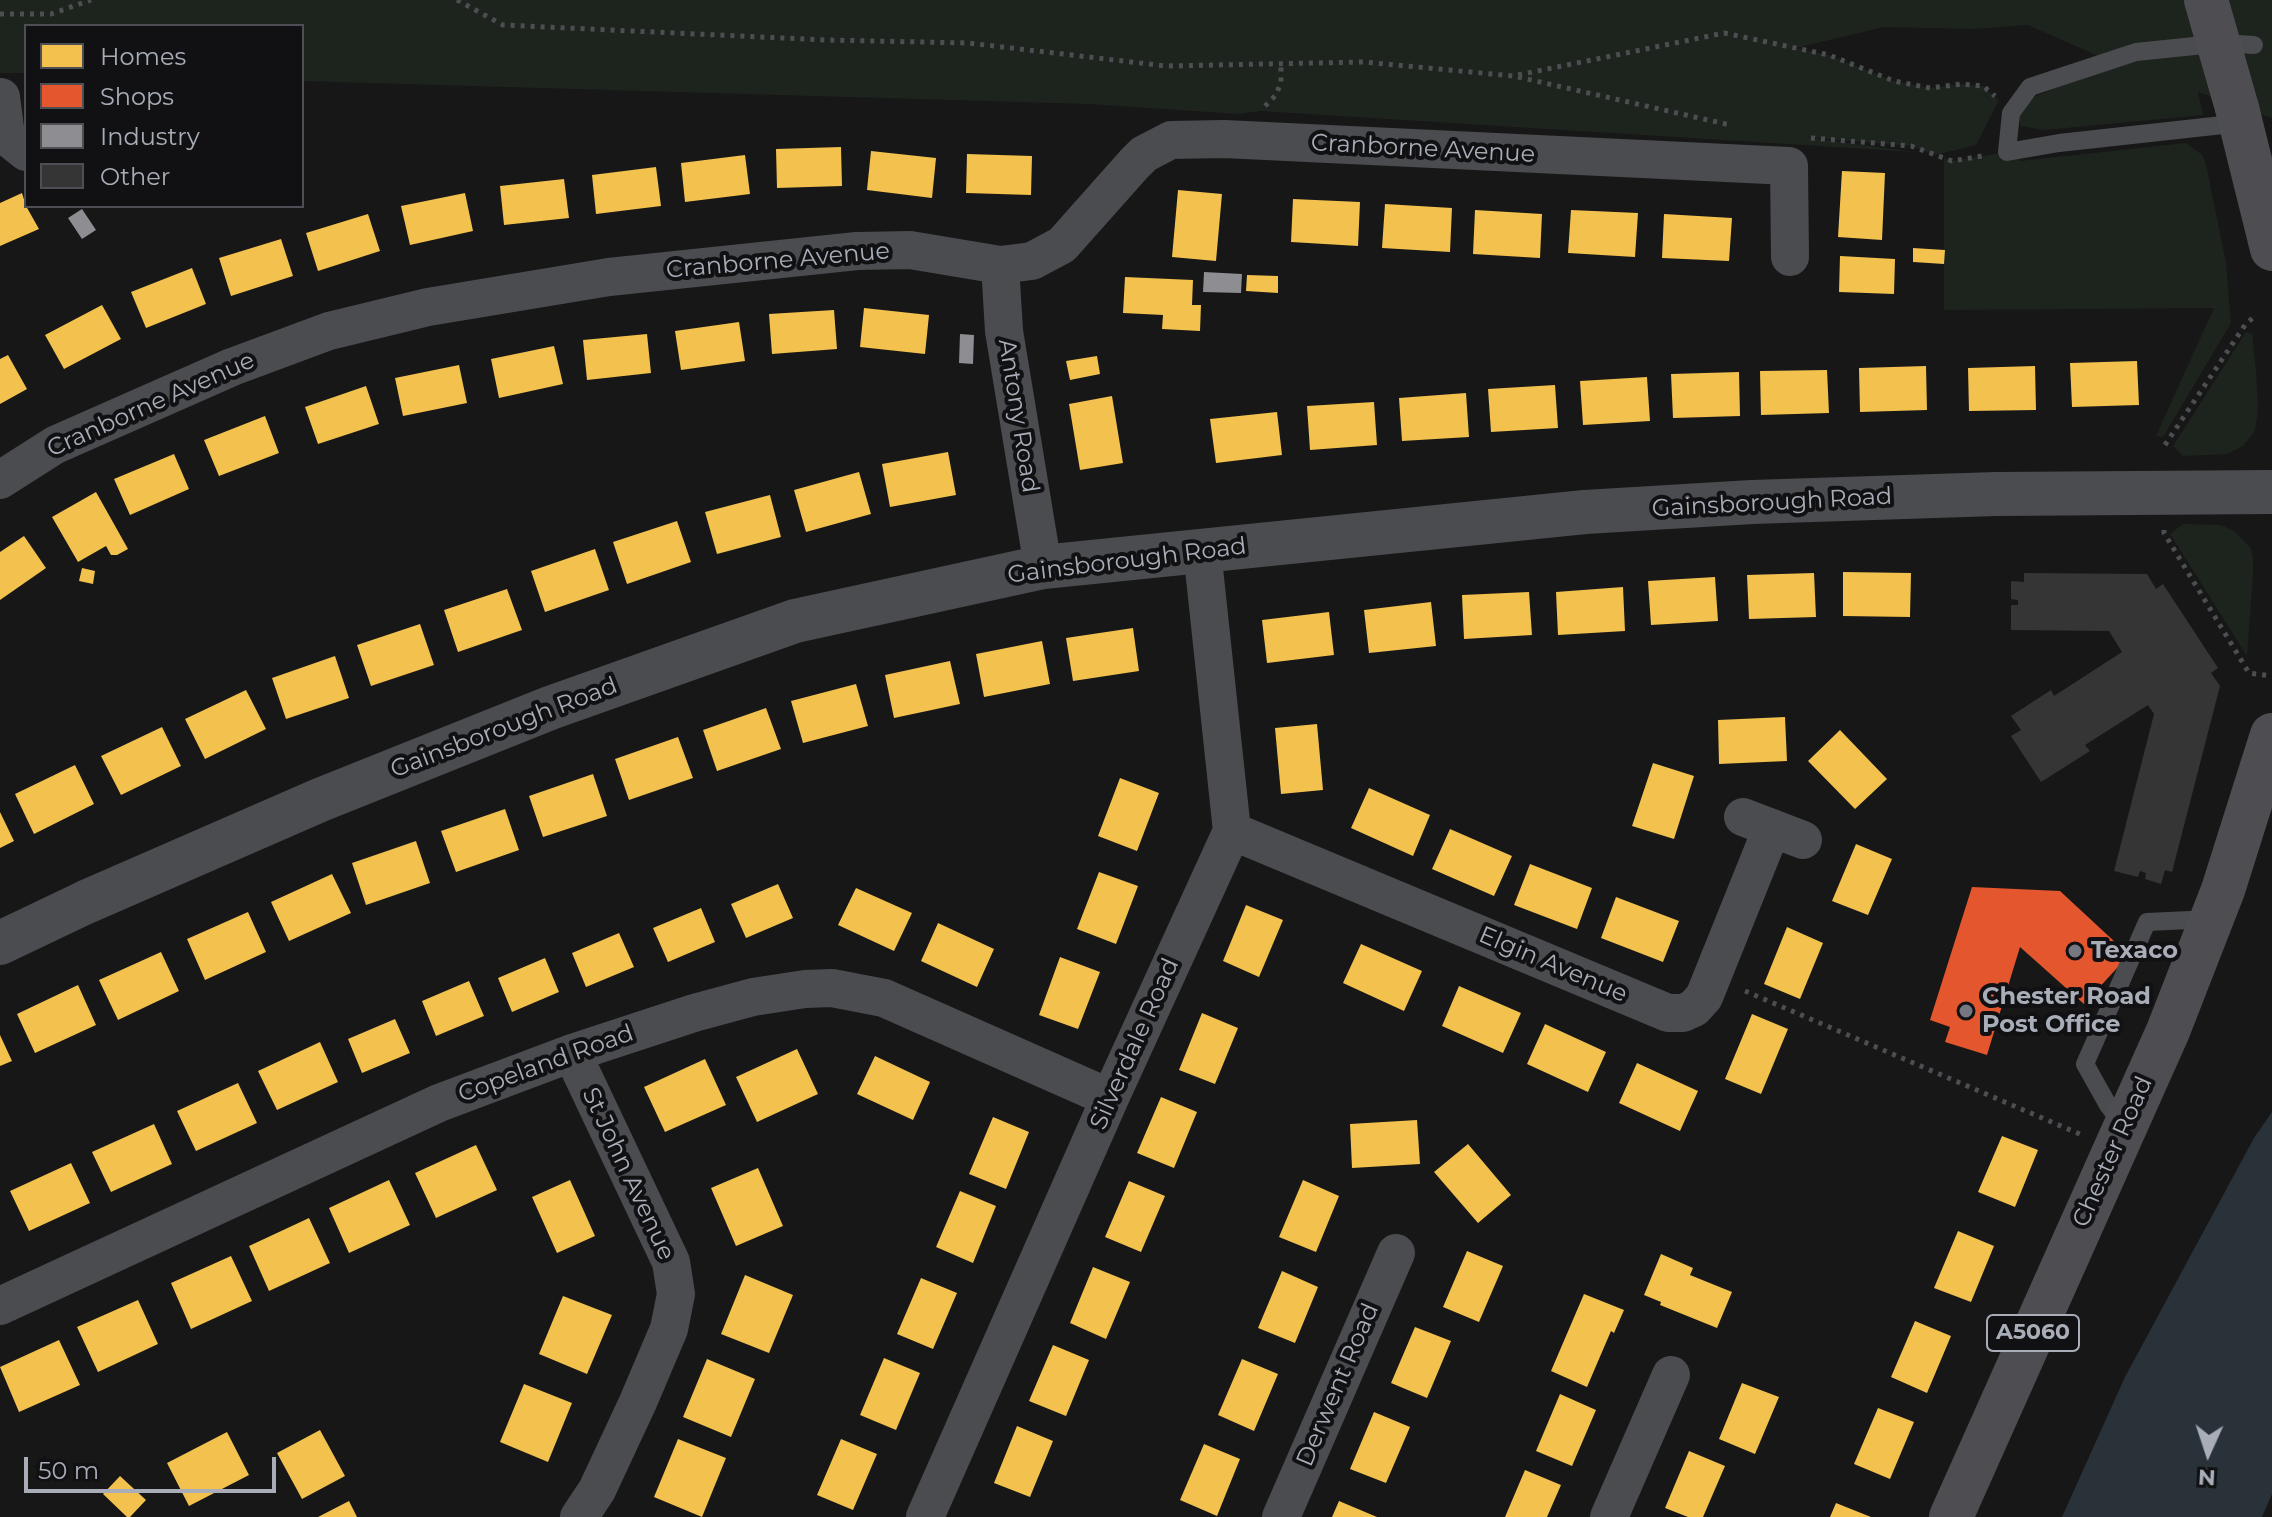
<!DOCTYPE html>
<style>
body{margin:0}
#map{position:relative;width:2272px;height:1517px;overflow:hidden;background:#171717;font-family:Montserrat,sans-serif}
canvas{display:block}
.legend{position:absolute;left:24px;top:24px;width:280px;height:184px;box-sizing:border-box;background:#111113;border:2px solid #4d4f55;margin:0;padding:10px 14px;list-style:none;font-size:24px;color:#a8adb8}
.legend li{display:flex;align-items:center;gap:16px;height:40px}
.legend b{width:40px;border:2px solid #4d4f55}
.north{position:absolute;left:2168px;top:1413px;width:80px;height:80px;-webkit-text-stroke:6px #111113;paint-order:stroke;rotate:183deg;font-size:22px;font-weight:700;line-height:32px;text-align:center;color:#a8adb8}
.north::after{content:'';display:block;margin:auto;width:28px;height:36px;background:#a8adb8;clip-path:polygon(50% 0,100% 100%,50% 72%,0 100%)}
.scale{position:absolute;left:24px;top:1457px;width:252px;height:36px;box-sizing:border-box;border:4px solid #a8adb8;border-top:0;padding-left:10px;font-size:24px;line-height:28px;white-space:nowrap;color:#a8adb8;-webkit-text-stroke:6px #111113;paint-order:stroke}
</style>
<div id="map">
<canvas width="2272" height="1517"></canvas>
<ul class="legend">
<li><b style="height:22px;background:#f2c14e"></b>Homes</li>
<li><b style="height:22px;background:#e4572e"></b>Shops</li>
<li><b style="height:22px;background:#8d8d92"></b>Industry</li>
<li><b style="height:22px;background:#353536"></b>Other</li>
</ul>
<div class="north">N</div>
<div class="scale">50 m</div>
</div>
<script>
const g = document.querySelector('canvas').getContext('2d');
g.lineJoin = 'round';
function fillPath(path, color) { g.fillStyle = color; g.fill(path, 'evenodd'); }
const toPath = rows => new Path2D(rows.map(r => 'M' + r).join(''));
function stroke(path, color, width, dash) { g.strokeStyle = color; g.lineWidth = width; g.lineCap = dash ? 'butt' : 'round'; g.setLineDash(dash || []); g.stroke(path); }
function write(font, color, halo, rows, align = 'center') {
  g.font = font + ' Montserrat,sans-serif'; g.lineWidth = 8; g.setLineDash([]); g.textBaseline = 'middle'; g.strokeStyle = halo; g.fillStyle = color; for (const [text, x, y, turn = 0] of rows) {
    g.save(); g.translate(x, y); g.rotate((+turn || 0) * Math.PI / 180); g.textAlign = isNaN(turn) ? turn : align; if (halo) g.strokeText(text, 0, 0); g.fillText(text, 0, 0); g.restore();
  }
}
const green = toPath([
 [0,0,2272,0,2272,118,2198,92,2203,115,2045,130,2021,126,2017,114,2029,99,2114,63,2028,25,1973,29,1884,27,1796,48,1829,55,1894,81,1930,88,1961,84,1983,86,1999,100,1976,145,1935,155,1911,146,1803,137,1915,152,1260,111,1239,114,1088,104,302,81,302,26,26,26,26,73,0,73],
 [2186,143,2202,155,2206,164,2226,263,2231,323,2163,437,2156,436,2214,308,1944,310,1944,158,1952,161,2007,152,2020,161],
 [2246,332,2252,334,2256,370,2258,410,2255,431,2243,446,2227,454,2183,456,2173,446],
 [2183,524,2221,525,2234,531,2250,547,2253,557,2253,575,2247,656,2170,534]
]);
const water = toPath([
 [2272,1112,2272,1494,2262,1517,2062,1517,2125,1377,2254,1138]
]);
const homes = toPath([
 [841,147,842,186,777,188,776,149],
 [871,151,936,158,932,198,867,190],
 [967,154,1032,156,1031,195,966,193],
 [745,155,750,194,685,202,681,163],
 [656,167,661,206,596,214,592,175],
 [1842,171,1885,173,1882,240,1838,237],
 [564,179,569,218,504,225,500,186],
 [1178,190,1222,194,1216,261,1172,257],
 [22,193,26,206,39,229,0,246,0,203],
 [465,193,473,231,410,245,401,206],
 [1293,199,1360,202,1358,246,1291,242],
 [1385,204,1452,208,1450,252,1382,248],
 [1475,210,1542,214,1540,258,1473,254],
 [1571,210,1638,213,1635,257,1568,253],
 [368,214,380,251,318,271,306,233],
 [1664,214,1732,218,1729,261,1662,258],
 [281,239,293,276,231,296,219,258],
 [1913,248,1945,250,1944,264,1913,262],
 [1840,256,1895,259,1894,294,1839,292],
 [192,268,206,304,146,328,131,292],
 [1247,275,1278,276,1278,293,1246,291],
 [1125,277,1193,280,1192,305,1201,305,1200,331,1162,329,1163,315,1123,313],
 [102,305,121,339,64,369,45,335],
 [864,308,929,315,925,354,860,347],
 [834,310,837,349,772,354,769,314],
 [739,322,745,361,681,370,675,331],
 [647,334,651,373,587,380,583,340],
 [554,346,563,384,499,398,491,359],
 [8,355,27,389,0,404,0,359],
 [1097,356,1100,374,1070,380,1066,361],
 [2137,361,2139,405,2072,407,2070,363],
 [459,365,467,403,403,416,395,378],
 [1926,366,1927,410,1860,412,1859,368],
 [2035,366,2036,410,1969,411,1968,368],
 [1827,370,1829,413,1761,415,1760,371],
 [1739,372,1740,416,1673,418,1671,374],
 [1647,377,1650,421,1583,425,1580,381],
 [1555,385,1558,428,1491,432,1488,389],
 [366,386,379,424,318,444,305,407],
 [1466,393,1469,437,1402,441,1399,398],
 [1112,396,1123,463,1080,470,1069,404],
 [1374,402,1377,445,1310,450,1307,406],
 [1277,412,1282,455,1216,463,1210,419],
 [265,416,279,453,219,476,204,440],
 [948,452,956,495,890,507,882,464],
 [174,454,189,489,130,515,114,479],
 [859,472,871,514,806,532,794,490],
 [96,492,128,549,117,555,111,555,106,546,78,562,52,517],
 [770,495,781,537,717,554,705,512],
 [677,521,691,562,627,584,613,542],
 [24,536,46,568,0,600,0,552],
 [595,549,609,590,545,612,531,571],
 [82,568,95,571,93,584,79,581],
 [1843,572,1911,573,1910,617,1843,616],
 [1814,573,1816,617,1749,619,1747,575],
 [1715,577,1718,621,1651,625,1648,581],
 [1623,587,1625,631,1558,635,1556,592],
 [507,589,522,630,458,652,444,610],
 [1529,592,1532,635,1464,639,1462,595],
 [1431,602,1436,646,1369,653,1364,610],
 [1329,612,1334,655,1267,663,1262,620],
 [420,624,434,665,371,686,357,645],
 [1133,628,1139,671,1073,681,1066,638],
 [1042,641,1050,684,984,697,976,654],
 [335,656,349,698,286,719,272,678],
 [950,661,960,704,894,718,885,675],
 [856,684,868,726,803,743,791,701],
 [246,690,266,729,205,759,185,719],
 [766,708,781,749,717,771,703,730],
 [1785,717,1787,761,1719,764,1718,720],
 [1317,724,1323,790,1281,794,1275,728],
 [162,727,181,766,121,795,101,756],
 [1840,730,1887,779,1855,809,1808,761],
 [678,737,693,778,629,800,615,759],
 [1653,763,1694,776,1674,839,1632,826],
 [75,765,94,804,34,834,15,794],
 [593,774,607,816,543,837,529,796],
 [1120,778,1159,793,1137,851,1098,836],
 [1369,788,1430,815,1413,856,1351,828],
 [505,809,519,850,456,872,441,831],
 [0,812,14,841,0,848],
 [1450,829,1512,856,1494,896,1432,869],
 [416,841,430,883,366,905,352,863],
 [1856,844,1892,859,1868,915,1832,901],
 [1530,864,1592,888,1577,929,1514,905],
 [1099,872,1138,886,1116,944,1077,929],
 [332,874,351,913,289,941,271,902],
 [778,884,793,918,746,938,731,904],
 [856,888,912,913,894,951,838,925],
 [1616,897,1679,921,1663,962,1601,938],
 [1246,905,1283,920,1259,977,1223,961],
 [701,908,715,942,668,962,653,928],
 [248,912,266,952,205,980,187,939],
 [938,923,994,949,977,987,921,961],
 [1787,927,1823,943,1800,999,1764,984],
 [619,933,634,967,586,987,572,953],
 [1361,944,1422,971,1404,1011,1343,983],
 [161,952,179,991,118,1020,99,980],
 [1060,957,1100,972,1078,1029,1039,1015],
 [545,958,559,992,512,1012,498,978],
 [469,981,484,1016,436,1036,422,1001],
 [78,985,96,1025,35,1053,17,1014],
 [1459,986,1521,1013,1503,1053,1442,1026],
 [1202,1013,1238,1028,1215,1084,1179,1070],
 [1752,1014,1788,1029,1761,1094,1725,1079],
 [395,1019,410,1053,362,1073,348,1039],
 [1545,1024,1606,1052,1588,1092,1527,1064],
 [0,1035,12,1061,0,1066],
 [320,1042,338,1082,277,1110,258,1071],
 [797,1049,818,1094,757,1122,736,1077],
 [875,1056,930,1082,913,1120,857,1094],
 [705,1059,726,1105,665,1132,644,1087],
 [1637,1063,1698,1091,1680,1131,1619,1103],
 [238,1083,257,1123,196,1151,177,1111],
 [1161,1097,1197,1112,1174,1168,1137,1153],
 [993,1117,1029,1132,1006,1189,969,1174],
 [1417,1120,1420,1164,1352,1168,1350,1124],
 [154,1124,172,1164,111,1192,92,1152],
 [2002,1136,2038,1150,2015,1207,1978,1192],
 [1468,1144,1511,1195,1478,1223,1434,1172],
 [476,1145,497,1190,436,1218,415,1173],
 [71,1163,90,1203,29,1231,10,1191],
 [758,1168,783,1226,736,1246,711,1188],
 [389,1180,410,1225,349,1253,329,1208],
 [570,1180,595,1236,557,1253,532,1197],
 [1303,1180,1339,1196,1316,1252,1279,1237],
 [1129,1181,1165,1196,1141,1252,1105,1237],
 [960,1191,996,1206,973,1263,936,1247],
 [309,1218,330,1263,269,1291,249,1246],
 [1958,1231,1994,1246,1971,1302,1934,1288],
 [1467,1251,1503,1266,1479,1322,1443,1307],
 [1661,1254,1693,1268,1690,1275,1732,1292,1717,1328,1660,1305,1661,1302,1644,1295],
 [231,1256,252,1301,191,1329,171,1283],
 [1093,1267,1130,1282,1106,1339,1070,1323],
 [1282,1271,1318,1287,1295,1343,1258,1328],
 [745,1275,793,1295,769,1353,721,1334],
 [921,1278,957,1293,933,1349,897,1334],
 [1584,1294,1624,1310,1614,1333,1611,1331,1587,1387,1551,1371],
 [563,1296,612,1315,587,1374,539,1354],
 [138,1300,158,1344,98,1372,77,1327],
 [1915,1321,1951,1336,1927,1393,1891,1377],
 [1415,1327,1451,1341,1427,1398,1391,1383],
 [59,1340,80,1385,19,1412,0,1367],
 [1053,1345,1089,1360,1066,1416,1029,1401],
 [884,1358,920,1373,896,1430,860,1415],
 [707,1359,755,1379,731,1437,683,1417],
 [1242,1359,1278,1374,1254,1431,1218,1415],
 [1742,1383,1779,1397,1755,1454,1719,1439],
 [524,1384,572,1403,548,1462,500,1442],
 [1560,1394,1596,1410,1572,1466,1536,1451],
 [1878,1408,1914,1422,1890,1479,1854,1464],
 [1374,1412,1410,1427,1386,1483,1350,1469],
 [1017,1426,1053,1441,1030,1497,994,1483],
 [320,1430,345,1476,302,1499,277,1453],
 [227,1432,249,1475,189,1506,167,1463],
 [678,1439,726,1458,702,1517,654,1497],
 [841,1439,877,1454,853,1510,817,1495],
 [1204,1444,1240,1459,1217,1516,1180,1500],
 [1689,1451,1725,1466,1703,1517,1688,1517,1665,1508],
 [1525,1470,1561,1485,1547,1517,1505,1517],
 [120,1476,146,1500,130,1517,127,1517,103,1494],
 [349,1501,357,1517,318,1517],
 [1339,1501,1377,1517,1332,1517],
 [1836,1503,1871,1517,1830,1517]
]);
const shops = toPath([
 [1972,887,2060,891,2129,955,2084,1004,2020,947,1987,1055,1945,1042,1950,1027,1930,1020]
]);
const industry = toPath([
 [82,209,96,230,82,239,68,218],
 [1204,272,1242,274,1241,293,1203,292],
 [960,334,974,335,973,364,959,363]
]);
const building = toPath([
 [2024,573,2147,574,2156,589,2163,584,2218,668,2211,673,2220,686,2172,872,2165,870,2161,884,2145,879,2146,873,2140,871,2138,877,2114,871,2154,714,2148,705,2085,745,2090,751,2041,782,2011,736,2021,730,2011,716,2051,690,2054,696,2122,652,2109,631,2011,630,2011,605,2018,605,2018,600,2011,599,2011,581,2024,582]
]);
const path = toPath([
 [457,0,503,25,826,40,968,43,1166,66,1364,62,1513,76,1724,33,1829,55,1894,81,1930,88,1961,84,1983,86,1995,96],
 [0,14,51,14,91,0],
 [1518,77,1730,125],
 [1265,106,1276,95,1281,82,1281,62],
 [1811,138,1911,146,1952,161,1982,156],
 [2165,445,2245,325,2256,315],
 [2164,530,2164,533,2249,673,2272,676],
 [1745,991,2082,1135]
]);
const service = toPath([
 [2241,123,2059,143,2007,152,2011,113,2030,87,2136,52,2223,43,2254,45],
 [2124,1126,2108,1105,2085,1064,2147,922,2212,919]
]);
const minor = toPath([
 [1,97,6,136,26,152],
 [1000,265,1004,331,1043,567],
 [0,480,55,445,232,367,329,331,428,307,609,277,857,251,910,250,1000,265,1032,261,1062,245,1134,164,1144,154,1171,140,1224,139,1789,166,1790,257],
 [1743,817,1803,840],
 [1232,831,1668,1013,1683,1013,1694,1008,1704,997,1772,828],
 [572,1053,671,1262,676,1294,669,1329,638,1402,597,1490,579,1517],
 [0,1306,439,1103,572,1053,694,1013,753,997,805,989,832,988,884,998,1110,1098],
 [925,1517,1110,1098,1232,831,1202,550],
 [1281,1517,1396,1253],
 [1609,1517,1671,1375]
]);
const tertiary = toPath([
 [0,943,86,902,320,800,550,708,795,621,1043,567,1585,512,1752,502,1996,494,2272,492]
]);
const trunk = toPath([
 [2237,108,2272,249],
 [1951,1517,2168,1031,2223,890,2272,735]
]);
const trunkBridge = toPath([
 [2206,0,2237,108]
]);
const markers = [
 [2075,951,8,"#757880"],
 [1966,1011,8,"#757880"]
];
const shields = [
 [2033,1333,92]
];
const shieldNames = [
 ["A5060",2033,1333]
];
const streetNames = [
 ["Cranborne Avenue",1423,149,3],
 ["Cranborne Avenue",778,261,-5],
 ["Cranborne Avenue",151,405,-24],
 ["Antony Road",1018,416,81],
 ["Gainsborough Road",1772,503,-3],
 ["Gainsborough Road",1127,561,-7],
 ["Gainsborough Road",504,728,-21],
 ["Elgin Avenue",1553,965,23],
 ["Silverdale Road",1135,1044,-66],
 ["Copeland Road",546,1064,-20],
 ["Chester Road",2113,1152,-66],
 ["St John Avenue",628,1174,65],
 ["Derwent Road",1338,1385,-67]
];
const poiNames = [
 ["Texaco",2091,951],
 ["Chester Road",1982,997],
 ["Post Office",1982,1025]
];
fillPath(green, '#1d241e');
fillPath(water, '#2a3239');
fillPath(homes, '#f2c14e');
fillPath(shops, '#e4572e');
fillPath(industry, '#8d8d92');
fillPath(building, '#353536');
stroke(path, '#4d4e52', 5, [4, 6]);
stroke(service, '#4b4c50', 18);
stroke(minor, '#4b4c50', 38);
stroke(tertiary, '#4b4c50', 44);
stroke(trunk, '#4e4e52', 44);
stroke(trunkBridge, '#4e4e52', 44);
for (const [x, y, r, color] of markers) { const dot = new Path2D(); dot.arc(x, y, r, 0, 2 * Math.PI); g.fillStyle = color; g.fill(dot); stroke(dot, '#111113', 3); }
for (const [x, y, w] of shields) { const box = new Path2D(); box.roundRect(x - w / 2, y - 18, w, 36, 6); g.fillStyle = '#111113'; g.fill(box); stroke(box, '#a8adb8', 2); }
write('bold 22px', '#a8adb8', null, shieldNames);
write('24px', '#a8adb8', '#111113', streetNames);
write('bold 24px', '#a8adb8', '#111113', poiNames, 'left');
</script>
